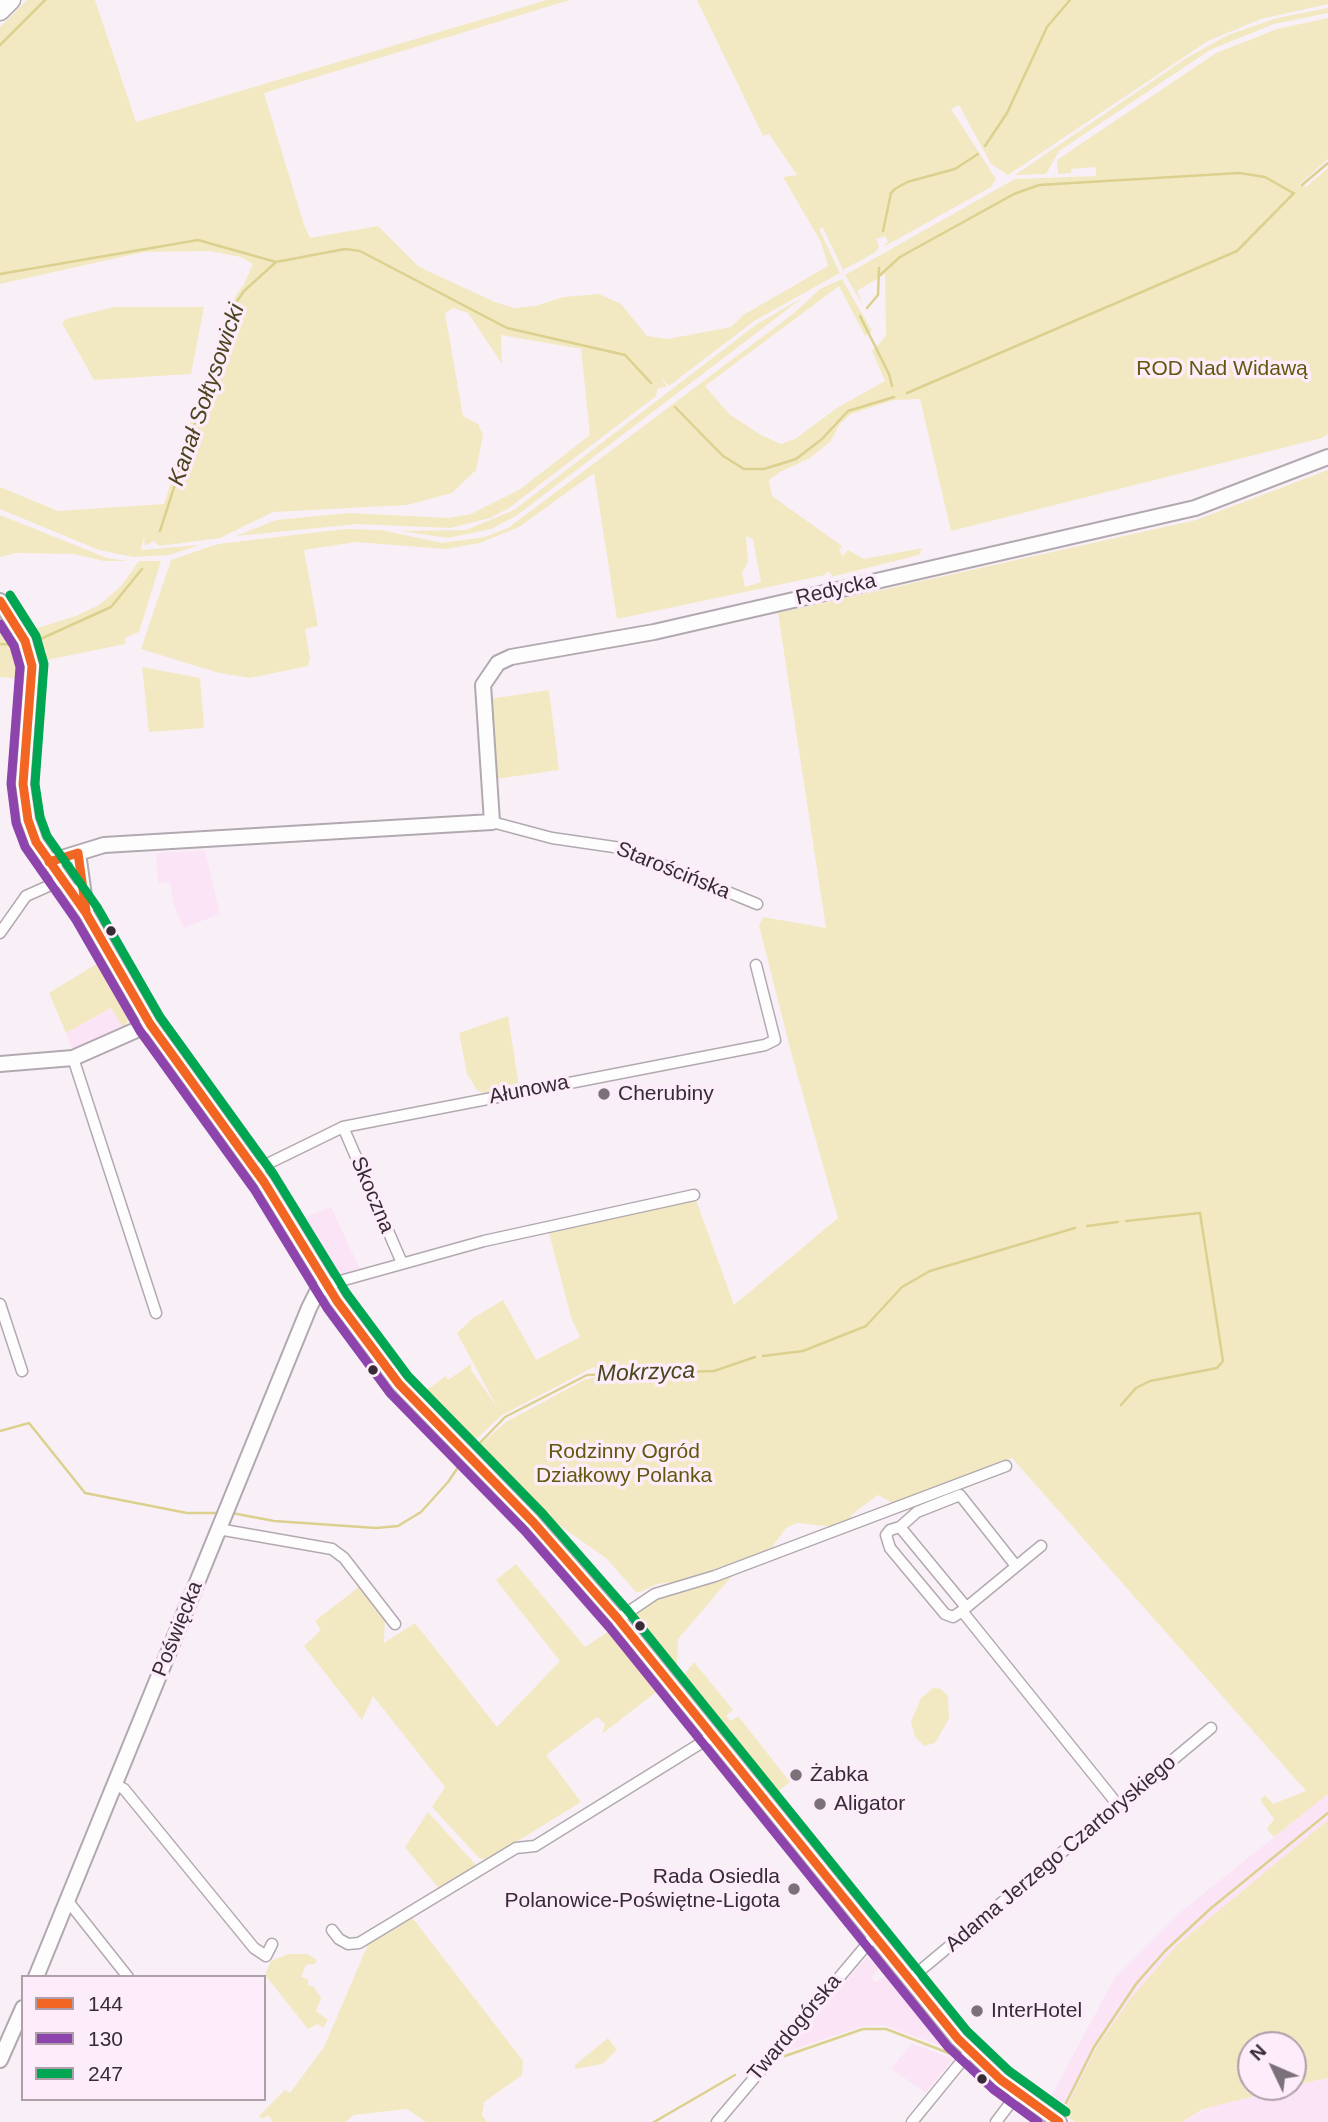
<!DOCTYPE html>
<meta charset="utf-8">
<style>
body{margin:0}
#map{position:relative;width:1328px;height:2122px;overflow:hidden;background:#f9f0f7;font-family:Arial,sans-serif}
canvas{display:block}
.legend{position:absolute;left:21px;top:1975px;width:245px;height:126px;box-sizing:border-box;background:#fdecf9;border:2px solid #ae9fab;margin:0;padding:9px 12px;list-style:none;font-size:21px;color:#372c35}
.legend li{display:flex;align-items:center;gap:14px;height:35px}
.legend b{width:35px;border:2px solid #ae9fab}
.north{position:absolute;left:1237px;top:2031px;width:70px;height:70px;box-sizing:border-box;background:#fdecf9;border:2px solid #ae9fab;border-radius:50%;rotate:314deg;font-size:19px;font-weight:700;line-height:28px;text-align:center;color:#372c35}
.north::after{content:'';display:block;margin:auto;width:24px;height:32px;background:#7b7179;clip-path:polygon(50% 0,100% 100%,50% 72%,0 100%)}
</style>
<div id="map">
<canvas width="1328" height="2122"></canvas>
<ul class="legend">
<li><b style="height:9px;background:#f26522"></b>144</li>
<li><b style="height:9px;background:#8e44ad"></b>130</li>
<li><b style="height:9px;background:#00a651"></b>247</li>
</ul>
<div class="north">N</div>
</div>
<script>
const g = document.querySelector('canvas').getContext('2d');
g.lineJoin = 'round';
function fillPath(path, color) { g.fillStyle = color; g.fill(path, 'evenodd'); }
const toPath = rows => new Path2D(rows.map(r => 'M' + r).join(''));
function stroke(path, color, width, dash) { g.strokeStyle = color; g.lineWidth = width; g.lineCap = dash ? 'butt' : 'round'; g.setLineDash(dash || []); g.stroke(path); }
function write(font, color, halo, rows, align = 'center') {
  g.font = font + ' Arial,sans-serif'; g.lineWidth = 7; g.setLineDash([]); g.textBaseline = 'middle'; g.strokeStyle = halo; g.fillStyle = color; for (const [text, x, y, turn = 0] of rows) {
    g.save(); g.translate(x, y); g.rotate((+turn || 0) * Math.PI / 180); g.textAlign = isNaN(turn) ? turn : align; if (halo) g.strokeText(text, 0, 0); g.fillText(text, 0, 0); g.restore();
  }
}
const built = toPath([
 [205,850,220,914,183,928,173,902,170,882,158,883,156,853],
 [112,1008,124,1029,73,1051,66,1033],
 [331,1207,361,1271,335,1279,301,1219],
 [1328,1794,1328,1820,1177,1945,1131,1998,1097,2046,1060,2122,1037,2122,1114,1979,1183,1910],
 [867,1957,879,1969,871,1977,875,1983,885,1975,941,2046,883,2025,864,2026,791,2050,788,2048],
 [912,2043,953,2059,926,2093,891,2069],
 [1328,2078,1328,2122,1182,2122,1210,2107]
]);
const green = toPath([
 [27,0,95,0,136,122,547,0,570,0,264,93,304,225,310,238,378,226,419,267,495,302,514,308,536,306,563,297,599,294,621,304,647,336,668,339,731,327,743,315,828,266,821,242,783,177,797,175,769,134,763,136,697,0,1328,0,1328,4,1261,19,1208,41,1008,175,991,164,959,105,951,109,996,179,991,187,887,245,883,246,888,242,885,236,876,239,879,246,876,252,843,270,823,228,819,229,840,273,754,321,669,386,661,377,667,387,658,388,656,396,509,508,490,518,450,528,357,524,236,536,276,520,350,513,449,518,471,514,519,490,590,435,581,349,501,335,502,364,468,313,453,308,445,313,463,416,478,424,483,435,476,470,452,493,407,505,273,512,220,538,159,546,154,541,145,546,144,537,141,550,200,545,169,555,133,557,99,550,0,509,0,487,58,511,164,504,227,309,244,284,253,264,241,257,209,251,144,252,0,284,0,27],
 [1328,8,1328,13,1274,24,1210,50,1059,151,1046,174,1015,175,1188,57,1228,35,1277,18],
 [1328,18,1328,159,1300,184,1306,187,1328,168,1328,434,1322,438,951,531,920,399,894,400,851,414,840,424,830,442,810,458,780,472,769,480,770,487,772,496,842,546,839,551,843,556,848,550,864,559,922,548,919,555,831,577,832,575,827,571,825,575,617,619,594,473,519,527,480,543,445,549,356,542,304,550,318,626,305,629,310,658,308,666,250,678,219,673,141,649,171,560,218,544,345,529,381,530,442,543,485,537,508,528,794,313,820,289,842,279,872,331,865,336,839,286,705,386,729,414,761,435,781,444,795,439,837,408,885,381,872,351,886,336,885,274,857,291,864,307,845,275,1015,179,1096,176,1096,167,1071,169,1071,173,1058,174,1057,160,1216,53,1277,29],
 [746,536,753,539,761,582,745,587,742,573,748,561],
 [805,296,516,516,491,529,448,538,400,531,466,530,514,510,757,324],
 [114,307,204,307,191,374,94,380,62,323,66,319],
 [1328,470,1328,1794,1274,1837,1267,1829,1274,1819,1260,1800,1265,1795,1273,1804,1306,1791,1012,1458,894,1504,878,1495,851,1515,853,1519,833,1527,797,1523,786,1528,770,1550,680,1581,657,1584,640,1592,636,1592,606,1558,536,1509,477,1447,506,1422,584,1380,598,1376,594,1367,502,1415,473,1442,422,1393,446,1376,448,1380,471,1364,471,1370,497,1407,457,1333,473,1318,503,1300,536,1360,580,1337,571,1317,549,1233,696,1200,734,1305,838,1218,792,1056,759,925,763,917,826,928,778,613,1196,520],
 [0,515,107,558,128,561,104,561,74,554,16,553,0,557],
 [139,561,161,561,139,632,125,638,125,644,42,661,47,650,38,647,31,638,37,628,76,616,99,605,120,587],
 [0,611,18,638,25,656,24,679,0,677],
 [142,667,200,678,204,728,149,732],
 [549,690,559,770,496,779,489,699],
 [106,958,115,974,111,978,131,1013,124,1029,111,1008,66,1033,49,993],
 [508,1016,519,1086,483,1093,477,1090,467,1074,459,1033],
 [516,1564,585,1647,615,1627,664,1686,602,1734,605,1724,597,1717,546,1755,581,1802,487,1860,479,1858,432,1807,445,1787,373,1696,362,1720,304,1646,321,1630,315,1621,360,1586,385,1617,384,1643,415,1623,497,1727,560,1661,496,1580],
 [732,1576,678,1639,677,1667,681,1672,677,1679,650,1647,634,1612,670,1594],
 [694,1662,733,1710,726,1716,731,1721,738,1716,790,1782,772,1796,678,1682],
 [933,1688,941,1689,948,1696,949,1719,935,1743,924,1746,915,1737,911,1722,921,1698],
 [428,1812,475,1864,475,1870,440,1890,405,1847],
 [1328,1820,1328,2078,1293,2086,1293,2045,1251,2045,1251,2087,1291,2087,1203,2109,1182,2122,1075,2122,1063,2114,1097,2046,1131,1998,1177,1945],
 [411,1916,523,2061,522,2075,484,2102,482,2115,487,2122,426,2122,407,2109,354,2115,346,2122,272,2122,269,2115,262,2119,259,2116,285,2090,290,2093,324,2047,369,1942],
 [288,1954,307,1954,317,1960,315,1964,306,1965,301,1977,308,1979,308,1985,314,1987,321,1998,316,2011,328,2020,323,2028,318,2024,308,2029,265,1975,271,1961],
 [608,2038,617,2050,602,2064,575,2069,575,2065]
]);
const stream = toPath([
 [0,45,45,0],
 [985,146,1007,113,1047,27,1070,0],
 [1302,185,1328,163],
 [883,231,891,193,895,189,907,182,955,169,978,154],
 [0,274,198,240,276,262],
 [879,276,900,257,1014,194,1039,185,1239,173,1265,177,1293,193],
 [867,308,878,295,879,268],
 [860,316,889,374,892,386],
 [907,393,1237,251,1294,193],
 [675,407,723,456,744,469,764,469,796,459,822,439,848,411,894,397],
 [160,531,231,310,244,291,276,262,345,249,360,251,507,328,625,355,651,383],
 [36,641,111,607,142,569],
 [0,644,18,645],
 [1087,1226,1118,1222],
 [763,1356,803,1351,866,1326,902,1287,930,1271,1075,1228],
 [1121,1405,1136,1388,1150,1381,1217,1368,1223,1361,1200,1213,1126,1221],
 [0,1431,29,1423,85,1493,187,1513,217,1513],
 [475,1448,505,1417,587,1375,714,1371,755,1357],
 [232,1513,274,1521,376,1528,398,1526,421,1512,448,1482,463,1460],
 [785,2056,863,2029,886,2029,954,2055],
 [1066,2103,1094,2047,1136,1984,1165,1951,1210,1909,1328,1813],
 [654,2122,735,2075]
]);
const street = toPath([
 [492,822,552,838,621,848,757,904],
 [0,933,26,896,62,880],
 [73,1058,156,1313],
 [343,1127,402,1263],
 [255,1170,343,1127,765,1045,775,1040,756,965],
 [326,1285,484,1241,694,1195],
 [0,1304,22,1371],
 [900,1527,966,1607],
 [218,1529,332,1549,344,1558,395,1624],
 [1041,1546,962,1611,1118,1805],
 [962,1611,953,1617,945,1614,890,1548,886,1535,890,1530,900,1527,917,1512,960,1495,1016,1566],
 [618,1619,655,1594,715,1576,1006,1466],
 [114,1784,124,1789,254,1948,266,1956,272,1944],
 [67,1900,128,1977],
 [332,1930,339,1939,348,1944,359,1943,516,1848,535,1846,714,1735],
 [910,1979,1211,1728],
 [717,2122,875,1935],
 [912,2122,970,2051],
 [996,2122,1018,2093]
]);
const secondary = toPath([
 [0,601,25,641,32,666,23,784,28,820,36,842,86,913,150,1024,264,1182,337,1301,399,1384,533,1522,618,1619,958,2039,1001,2080,1059,2122],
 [78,853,86,910],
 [49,862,104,845,492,822,483,685,498,663,511,657,654,632,1195,508,1328,457],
 [0,1064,73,1058,150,1024],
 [36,1977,309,1308,316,1294,326,1285],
 [0,2060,23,2008]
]);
const highway = toPath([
 [0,11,11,0]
]);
const bus1 = toPath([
 [0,601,25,641,32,666,23,784,28,820,36,842,86,913,150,1024,264,1182,337,1301,399,1384,533,1522,618,1619,958,2039,1001,2080,1059,2122],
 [49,862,78,853,86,911]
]);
const bus2 = toPath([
 [0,624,14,646,20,667,11,784,16,823,25,847,76,920,140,1031,254,1189,327,1308,390,1393,524,1530,609,1627,948,2047,993,2089,1038,2122]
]);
const bus3 = toPath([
 [10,595,36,636,44,664,35,784,40,817,47,836,97,907,160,1017,274,1175,347,1294,408,1376,542,1513,628,1611,967,2031,1009,2071,1066,2112]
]);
const markers = [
 [111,931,6,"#372c35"],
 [604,1094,7,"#7b7179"],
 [373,1370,6,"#372c35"],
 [640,1626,6,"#372c35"],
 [796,1775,7,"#7b7179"],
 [820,1804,7,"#7b7179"],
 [794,1889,7,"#7b7179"],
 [977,2011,7,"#7b7179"],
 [982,2079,6,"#372c35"]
];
const parkNames = [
 ["ROD Nad Widawą",1222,369],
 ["Rodzinny Ogród",624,1452],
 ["Działkowy Polanka",624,1476]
];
const streetNames = [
 ["Redycka",836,590,-13],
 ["Starościńska",673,871,22],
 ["Ałunowa",529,1090,-11],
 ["Skoczna",372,1195,67],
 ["Poświęcka",178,1629,-68],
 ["Adama Jerzego Czartoryskiego",1061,1854,-40],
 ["Twardogórska",795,2028,-50]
];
const poiNames = [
 ["Cherubiny",618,1094],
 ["Żabka",810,1775],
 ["Aligator",834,1804],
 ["Rada Osiedla",780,1877,"right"],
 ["Polanowice-Poświętne-Ligota",780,1901,"right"],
 ["InterHotel",991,2011]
];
const waterNames = [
 ["Kanał Sołtysowicki",207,395,-71],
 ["Mokrzyca",646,1373,-2]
];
fillPath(built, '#fbe4f6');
fillPath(green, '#f2e9c3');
stroke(stream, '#dcd08e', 2.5);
stroke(street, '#b2a9b0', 13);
stroke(secondary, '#b2a9b0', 18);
stroke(highway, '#b2a9b0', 21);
stroke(street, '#fefdfe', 10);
stroke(secondary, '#fefdfe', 14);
stroke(highway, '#fefdfe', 18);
stroke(bus1, '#f26522', 9);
stroke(bus2, '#8e44ad', 9);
stroke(bus3, '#00a651', 9);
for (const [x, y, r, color] of markers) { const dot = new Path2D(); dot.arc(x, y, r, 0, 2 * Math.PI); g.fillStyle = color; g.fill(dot); stroke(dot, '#fdecf9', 2.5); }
write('21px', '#62580d', '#fdecf9', parkNames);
write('21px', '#372c35', '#fdecf9', streetNames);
write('21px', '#372c35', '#fdecf9', poiNames, 'left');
write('italic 23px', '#4b461d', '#fdecf9', waterNames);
</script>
